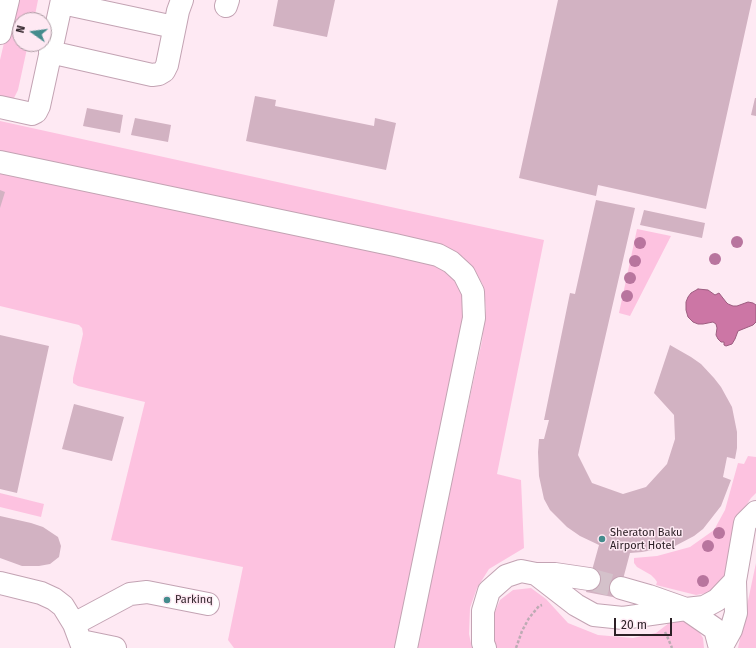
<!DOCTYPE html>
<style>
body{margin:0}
#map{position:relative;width:756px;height:648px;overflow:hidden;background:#fee9f3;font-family:"Fira Sans",sans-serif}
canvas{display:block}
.north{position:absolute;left:12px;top:12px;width:40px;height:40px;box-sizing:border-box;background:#fee9f3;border:1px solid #aa99a1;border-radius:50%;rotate:284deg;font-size:11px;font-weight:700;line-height:16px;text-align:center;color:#2c2026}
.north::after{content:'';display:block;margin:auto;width:14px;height:18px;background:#448c8d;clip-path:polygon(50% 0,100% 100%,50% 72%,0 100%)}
.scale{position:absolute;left:614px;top:618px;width:58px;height:18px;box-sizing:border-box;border:2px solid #2c2026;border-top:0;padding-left:5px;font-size:12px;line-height:14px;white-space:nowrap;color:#2c2026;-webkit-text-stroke:3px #fee9f3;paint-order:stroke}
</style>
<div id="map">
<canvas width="756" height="648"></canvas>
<div class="north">N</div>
<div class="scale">20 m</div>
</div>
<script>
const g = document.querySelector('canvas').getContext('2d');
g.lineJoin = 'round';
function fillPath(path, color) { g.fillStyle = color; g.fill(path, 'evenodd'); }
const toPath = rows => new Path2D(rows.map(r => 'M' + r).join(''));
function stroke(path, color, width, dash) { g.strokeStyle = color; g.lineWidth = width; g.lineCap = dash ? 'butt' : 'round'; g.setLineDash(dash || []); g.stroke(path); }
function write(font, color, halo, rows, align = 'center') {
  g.font = font + ' "Fira Sans",sans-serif'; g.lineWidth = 3; g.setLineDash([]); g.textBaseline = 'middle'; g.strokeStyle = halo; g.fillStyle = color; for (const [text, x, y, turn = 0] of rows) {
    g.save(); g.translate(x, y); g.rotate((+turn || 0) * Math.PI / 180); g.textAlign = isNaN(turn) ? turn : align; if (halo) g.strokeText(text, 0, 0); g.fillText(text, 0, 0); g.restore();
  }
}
const green = toPath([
 [14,0,38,0,34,20,20,20,20,44,28,44,18,90,14,98,11,100,0,98,0,60],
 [0,121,400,209,544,240,497,474,521,480,524,548,489,569,477,588,470,608,469,634,472,648,416,648,482,341,486,309,483,285,473,268,463,257,442,249,0,155],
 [0,171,426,262,442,268,455,280,464,295,466,314,401,648,234,648,228,640,243,567,111,540,145,402,78,386,73,383,73,378,83,334,82,328,79,325,0,306],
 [637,229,671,236,630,316,619,313],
 [748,456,756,457,756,493,751,498,743,510,728,572,716,587,707,593,696,595,656,585,657,582,655,579,651,575,637,567,634,563,634,558,657,556,690,547,714,530,725,510,738,463,744,464],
 [0,493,44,504,41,517,0,507],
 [756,563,756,648,738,648],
 [531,588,546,599,568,623,598,635,633,638,656,633,669,623,683,621,696,627,703,638,704,648,496,648,493,636,494,614,500,600,513,590]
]);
const water = toPath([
 [698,289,708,290,715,295,719,293,726,302,728,304,733,306,737,306,748,302,753,303,756,305,756,322,753,325,738,331,735,339,732,344,726,346,724,345,724,342,721,342,718,339,716,335,717,328,716,324,713,322,703,324,698,324,693,322,688,317,686,310,686,302,688,297,691,293,698,289]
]);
const building = toPath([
 [278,0,335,0,327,37,273,26],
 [558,0,752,0,706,209,598,185,596,196,519,178],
 [255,96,276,100,275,106,374,126,375,118,396,123,386,170,246,141],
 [755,98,756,98,756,116,751,115],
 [87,108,123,115,120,133,83,126],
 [135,118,171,125,168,142,131,135],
 [0,190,5,192,0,208],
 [596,200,635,208,578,455,592,483,623,494,646,487,667,464,675,439,674,415,654,393,670,345,691,357,701,364,714,378,721,387,732,407,737,432,737,448,735,459,727,457,723,477,731,480,721,506,703,529,694,536,675,546,642,552,630,553,618,598,586,592,599,545,580,536,567,527,550,510,544,499,539,476,538,452,539,439,544,439,549,420,544,420,570,293,575,294],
 [644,210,705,223,702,238,640,225],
 [0,335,49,346,17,493,0,489],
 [74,404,124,417,112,461,62,449],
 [0,516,31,523,43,527,58,537,61,546,59,557,50,564,39,566,22,566,0,558]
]);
const minorTunnel = toPath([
 [589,579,621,588]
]);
const path = toPath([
 [665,632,667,636,672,648],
 [516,648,522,631,529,618,539,606,542,605]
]);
const minor = toPath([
 [62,3,174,27],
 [226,6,228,0],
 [0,33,8,0],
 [50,52,152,75,159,74,164,71,167,65,178,11,182,0],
 [0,107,32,114,36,112,39,106,62,0],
 [0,162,395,245,438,255,451,262,464,274,473,292,474,318,406,648],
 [536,574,555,574,589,579],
 [0,583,41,593,54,599,63,606,74,624,83,648],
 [621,588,649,596,686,609,704,607,717,600,735,581],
 [74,624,130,594,147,592,208,604],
 [81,641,115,648],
 [485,648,483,643,483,611,489,591,506,576,521,571,536,574,576,605,594,615,623,618,686,609,715,629,720,648],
 [721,648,731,630,736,613,735,581,745,523,756,512]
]);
const trees = [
 [737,242],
 [640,243],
 [715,259],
 [635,261],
 [630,278],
 [627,296],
 [719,533],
 [708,546],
 [703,581]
];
const markers = [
 [602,539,4,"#448c8d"],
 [167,600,4,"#448c8d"]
];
const poiNames = [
 ["Sheraton Baku",610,533],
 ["Airport Hotel",610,546],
 ["Parkinq",175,600]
];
fillPath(green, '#fdc2e0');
fillPath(water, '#cc76a5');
stroke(water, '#9c5c7f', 1);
fillPath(building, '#d2b2c2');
stroke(minorTunnel, '#d4c1ca', 22, [22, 11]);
stroke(minor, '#c3a3b3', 24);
stroke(path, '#bdabb4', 2.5, [3, 2]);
stroke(minor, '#fff', 22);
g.fillStyle = '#b8759e';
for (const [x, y] of trees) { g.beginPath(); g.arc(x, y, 6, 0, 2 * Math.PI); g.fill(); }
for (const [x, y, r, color] of markers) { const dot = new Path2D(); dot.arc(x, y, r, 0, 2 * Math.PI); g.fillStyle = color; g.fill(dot); stroke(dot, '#fee9f3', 1.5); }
write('11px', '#2c2026', '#fee9f3', poiNames, 'left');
</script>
